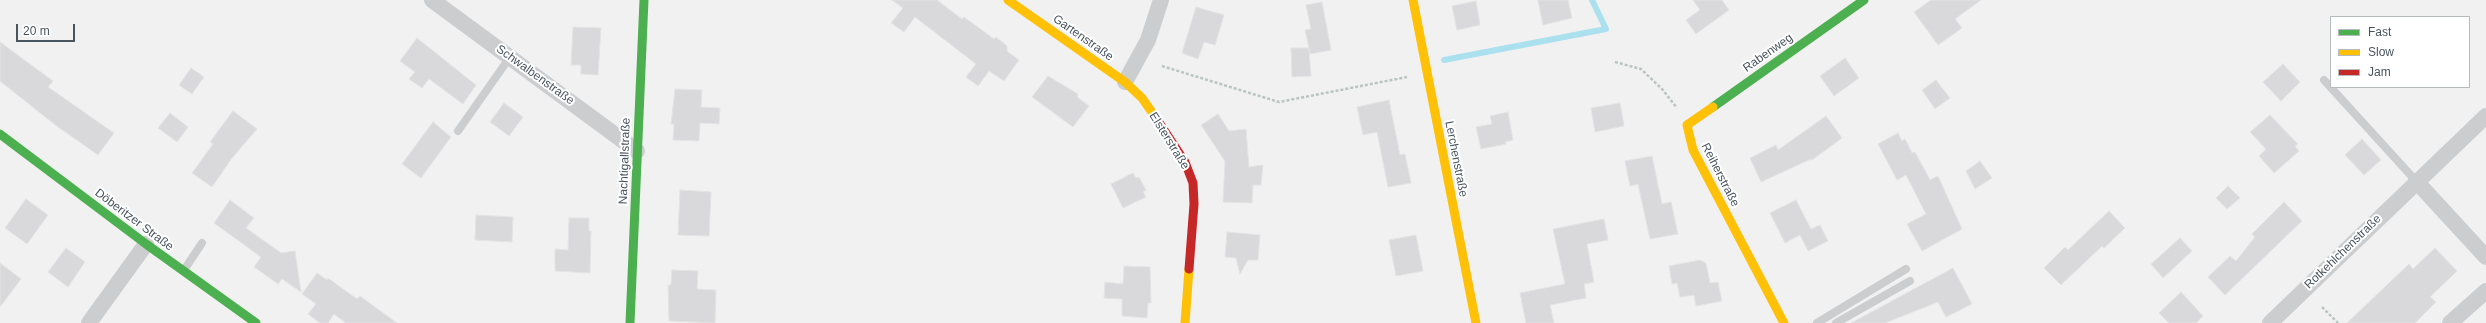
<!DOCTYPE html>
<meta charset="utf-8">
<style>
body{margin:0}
#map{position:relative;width:2486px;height:323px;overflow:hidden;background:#f2f1f1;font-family:Arial,sans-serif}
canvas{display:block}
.legend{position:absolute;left:2330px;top:16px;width:140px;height:72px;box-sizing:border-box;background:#fff;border:1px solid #b6bbbf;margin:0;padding:5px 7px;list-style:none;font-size:12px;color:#48545e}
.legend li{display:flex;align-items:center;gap:8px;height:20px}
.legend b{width:20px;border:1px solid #b6bbbf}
.scale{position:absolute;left:16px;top:24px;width:59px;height:18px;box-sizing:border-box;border:2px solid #48545e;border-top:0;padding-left:5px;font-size:12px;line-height:14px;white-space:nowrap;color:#48545e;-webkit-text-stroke:3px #fff;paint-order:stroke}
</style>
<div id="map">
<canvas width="2486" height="323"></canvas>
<ul class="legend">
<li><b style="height:5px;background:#4caf50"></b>Fast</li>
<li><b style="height:5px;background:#ffc107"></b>Slow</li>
<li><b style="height:5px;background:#c62828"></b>Jam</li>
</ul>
<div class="scale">20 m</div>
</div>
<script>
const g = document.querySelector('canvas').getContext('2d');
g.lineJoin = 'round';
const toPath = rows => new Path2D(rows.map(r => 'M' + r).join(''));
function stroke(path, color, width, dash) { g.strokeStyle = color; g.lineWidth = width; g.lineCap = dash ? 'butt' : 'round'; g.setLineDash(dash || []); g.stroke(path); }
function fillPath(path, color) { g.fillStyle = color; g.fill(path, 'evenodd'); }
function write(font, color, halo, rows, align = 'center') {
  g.font = font + ' Arial,sans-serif'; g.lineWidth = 4; g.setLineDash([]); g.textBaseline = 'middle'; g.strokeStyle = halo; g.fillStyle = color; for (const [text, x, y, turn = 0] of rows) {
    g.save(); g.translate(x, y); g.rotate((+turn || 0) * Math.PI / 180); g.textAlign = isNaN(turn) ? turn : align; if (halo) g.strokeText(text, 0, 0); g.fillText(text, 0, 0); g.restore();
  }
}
const stream = toPath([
 [1444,60,1606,29,1592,0]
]);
const building = toPath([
 [892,0,937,0,962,19,964,17,994,39,996,37,1007,46,1007,51,1019,60,1004,81,989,71,978,86,966,77,976,64,915,17,904,32,891,23,903,8,892,0],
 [1538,0,1568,0,1572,18,1543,25,1538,0],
 [1693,0,1722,0,1729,10,1696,34,1686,20,1700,10,1693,0],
 [1931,0,1981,0,1955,19,1962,28,1938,45,1914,12,1931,0],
 [1476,1,1480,25,1457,30,1452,6,1476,1],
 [1322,2,1331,50,1310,54,1309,49,1311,76,1292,77,1291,48,1309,48,1305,30,1311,29,1306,5,1322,2],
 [1196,7,1224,15,1215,45,1204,42,1198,59,1182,53,1196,7],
 [573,27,601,28,598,75,581,74,581,65,571,65,573,27],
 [417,38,476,85,463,104,429,79,422,88,409,79,415,72,400,61,417,38],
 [0,42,53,81,48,87,114,133,98,155,54,124,0,81,0,42],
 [1845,58,1859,78,1834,96,1820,76,1845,58],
 [2283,64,2300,82,2281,101,2263,82,2283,64],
 [191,68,204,77,192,94,179,85,191,68],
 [1048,76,1078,94,1077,97,1089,106,1073,127,1032,97,1048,76],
 [1936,80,1950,98,1935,109,1922,90,1936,80],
 [675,89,702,90,701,107,720,108,719,124,700,123,699,141,673,140,674,124,671,124,675,89],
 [1389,100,1400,155,1405,154,1411,183,1388,187,1377,132,1363,135,1357,107,1389,100],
 [504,103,523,117,509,136,490,122,504,103],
 [1620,103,1624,126,1595,132,1591,108,1620,103],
 [233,111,257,129,232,158,212,187,192,173,213,144,210,142,233,111],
 [1508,112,1513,140,1505,142,1506,144,1481,149,1476,127,1492,124,1490,116,1508,112],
 [170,113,188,127,177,142,158,128,170,113],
 [1218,114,1229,131,1246,129,1249,167,1263,165,1261,185,1253,185,1252,203,1223,202,1225,161,1201,125,1218,114],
 [2270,115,2298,144,2295,146,2299,151,2274,173,2259,156,2266,149,2250,132,2270,115],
 [1826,116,1842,138,1812,160,1811,159,1761,182,1750,158,1776,145,1778,150,1826,116],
 [433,122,451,137,421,178,402,164,433,122],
 [1898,133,1902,141,1905,139,1912,153,1915,152,1930,180,1938,176,1962,229,1922,251,1907,224,1926,214,1906,175,1897,180,1878,144,1898,133],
 [2362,139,2381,160,2364,175,2345,155,2362,139],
 [1652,156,1662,204,1671,202,1678,234,1650,239,1638,184,1630,186,1625,161,1652,156],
 [1980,161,1992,178,1975,189,1966,171,1980,161],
 [1133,173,1136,178,1139,177,1146,190,1143,192,1146,197,1123,208,1111,184,1133,173],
 [2228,186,2240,198,2227,209,2216,198,2228,186],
 [680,190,711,192,709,236,678,235,680,190],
 [26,199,48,215,27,244,5,228,26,199],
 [230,200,254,218,246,228,281,253,295,251,301,292,282,279,278,284,254,267,261,257,214,223,230,200],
 [1796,200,1811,229,1820,225,1828,241,1808,251,1800,235,1785,243,1770,213,1796,200],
 [2284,202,2302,221,2225,295,2208,277,2230,256,2236,261,2255,237,2252,234,2284,202],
 [2109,211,2125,228,2104,248,2102,246,2061,285,2044,268,2065,247,2068,250,2109,211],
 [476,215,513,217,512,242,475,240,476,215],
 [569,218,589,218,589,231,591,231,590,273,555,271,555,249,568,250,569,218],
 [1604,219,1608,240,1587,244,1594,282,1584,284,1586,298,1550,305,1554,323,1526,323,1520,293,1565,284,1553,229,1604,219],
 [1227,232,1260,235,1258,260,1248,260,1240,274,1236,258,1225,257,1227,232],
 [1416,235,1423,271,1396,276,1389,240,1416,235],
 [2180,238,2192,251,2163,278,2151,264,2180,238],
 [66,248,85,262,68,287,48,272,66,248],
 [2435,248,2457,271,2430,297,2436,302,2415,323,2347,323,2409,264,2413,269,2435,248],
 [1700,260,1706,263,1710,283,1718,282,1722,301,1696,306,1694,295,1680,297,1677,283,1672,284,1669,266,1700,260],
 [0,263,21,279,0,307,0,263],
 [1124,266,1150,267,1151,303,1148,303,1147,318,1122,316,1122,299,1104,298,1105,282,1123,284,1124,266],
 [1953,268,1972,304,1946,317,1938,302,1885,323,1851,323,1953,268],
 [672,270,698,271,697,289,716,290,715,323,669,321,668,285,671,285,672,270],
 [317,273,327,280,328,278,357,299,360,296,397,323,346,323,334,314,328,323,320,323,308,314,316,304,302,294,317,273],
 [2181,292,2203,316,2196,323,2169,323,2159,313,2181,292]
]);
const path = toPath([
 [1615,62,1641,69,1662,89,1677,108],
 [1162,66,1279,102,1407,77],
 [2322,307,2338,323]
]);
const lane = toPath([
 [2324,80,2416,181],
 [458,131,510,57],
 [184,270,202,243],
 [1817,323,1906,269],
 [1836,323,1910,281]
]);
const street = toPath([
 [432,0,637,151],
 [1125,82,1148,40,1161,0],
 [2416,181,2486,257],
 [89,323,146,244],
 [2270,323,2486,116],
 [2450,323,2486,291]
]);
const fast = toPath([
 [1713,107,1864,0],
 [0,134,146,244,256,323],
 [630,323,644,0]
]);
const slow = toPath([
 [1008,0,1125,82,1142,98,1156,118],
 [1413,0,1476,323],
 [1713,107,1687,125,1693,150,1784,323],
 [1185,323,1189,269]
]);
const jam = toPath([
 [1156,118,1185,162,1193,183,1194,204,1189,269]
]);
const streetNames = [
 ["Gartenstraße",1083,38,35],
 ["Rabenweg",1768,53,-35],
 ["Schwalbenstraße",535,75,36],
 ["Elsterstraße",1169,141,58],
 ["Lerchenstraße",1456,159,79],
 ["Nachtigallstraße",625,161,-88],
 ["Reiherstraße",1720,175,63],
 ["Döberitzer Straße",134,220,37],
 ["Rotkehlchenstraße",2343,252,-44]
];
stroke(stream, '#abe0ee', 6);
fillPath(building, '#d9d9db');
stroke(building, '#e3e3e4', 1);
stroke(path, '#b8c5c1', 2.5, [3, 2]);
stroke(lane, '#cbcdcf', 8);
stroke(street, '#cbcdcf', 16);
stroke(fast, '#4caf50', 9);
stroke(slow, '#ffc107', 9);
stroke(jam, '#c62828', 9);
write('12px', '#48545e', '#fff', streetNames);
</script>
